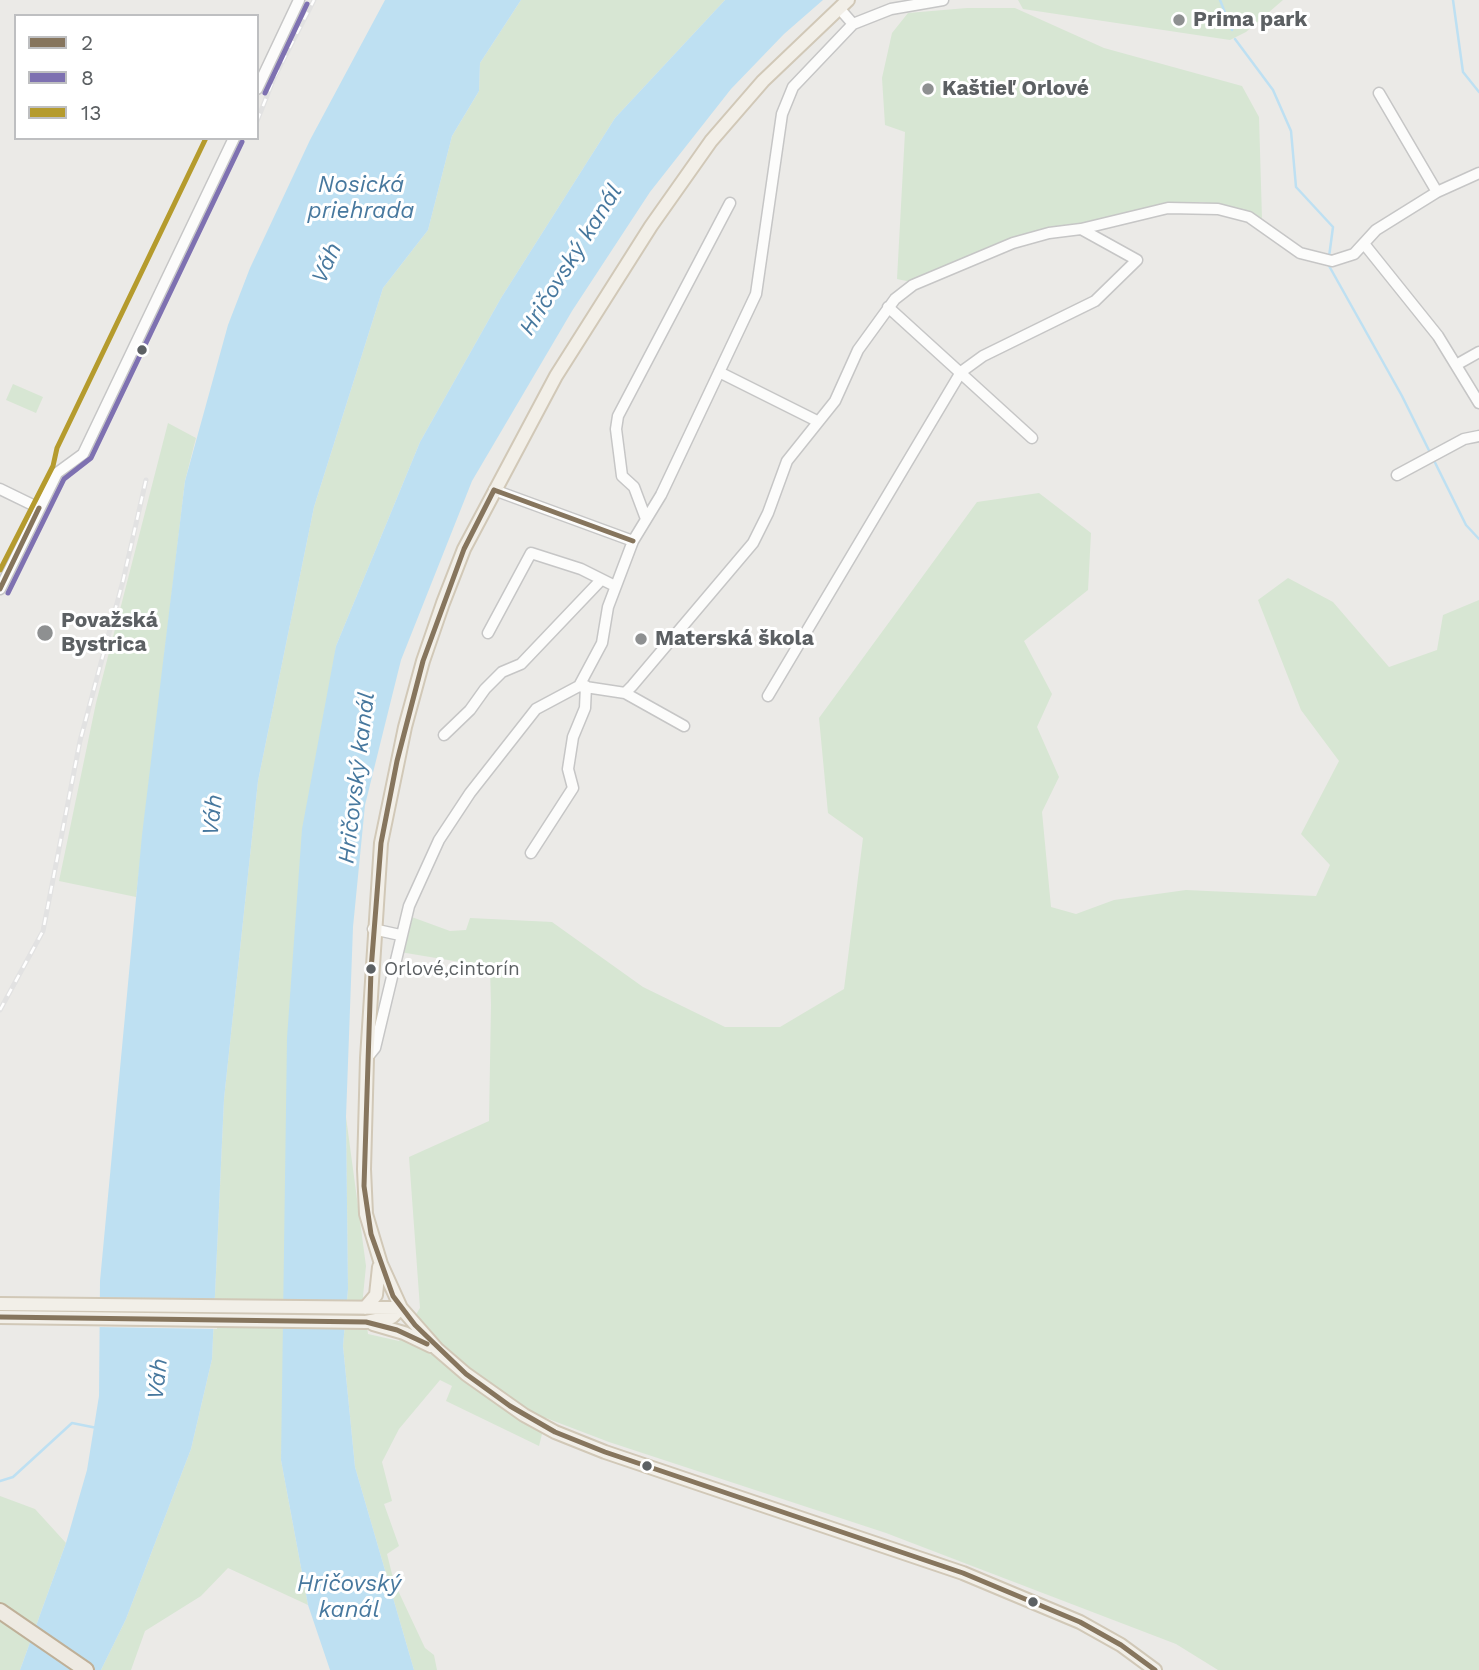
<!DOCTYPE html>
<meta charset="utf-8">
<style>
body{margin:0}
#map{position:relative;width:1479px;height:1670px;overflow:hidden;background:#ebeae7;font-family:"Work Sans",sans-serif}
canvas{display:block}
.legend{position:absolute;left:14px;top:14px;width:245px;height:126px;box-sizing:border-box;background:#fff;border:2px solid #bebfc1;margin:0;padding:9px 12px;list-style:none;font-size:21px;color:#5c6063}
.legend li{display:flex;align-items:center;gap:14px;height:35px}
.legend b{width:35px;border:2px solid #bebfc1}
</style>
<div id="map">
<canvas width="1479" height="1670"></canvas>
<ul class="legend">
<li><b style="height:9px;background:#86755d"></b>2</li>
<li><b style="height:9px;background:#7e71b1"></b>8</li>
<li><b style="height:9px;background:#b59b2d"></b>13</li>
</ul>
</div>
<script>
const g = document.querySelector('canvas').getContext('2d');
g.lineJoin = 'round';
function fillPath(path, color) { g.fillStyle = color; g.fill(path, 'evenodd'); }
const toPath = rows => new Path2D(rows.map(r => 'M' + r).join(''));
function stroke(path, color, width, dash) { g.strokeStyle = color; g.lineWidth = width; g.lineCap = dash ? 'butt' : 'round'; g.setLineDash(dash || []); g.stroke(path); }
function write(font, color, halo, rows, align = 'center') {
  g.font = font + ' "Work Sans",sans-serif'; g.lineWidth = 6; g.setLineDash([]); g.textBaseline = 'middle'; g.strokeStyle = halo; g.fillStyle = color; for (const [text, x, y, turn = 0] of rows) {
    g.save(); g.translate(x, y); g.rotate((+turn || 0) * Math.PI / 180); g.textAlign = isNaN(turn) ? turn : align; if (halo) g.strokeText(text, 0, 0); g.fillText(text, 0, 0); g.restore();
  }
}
const green = toPath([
 [521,0,725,0,615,118,501,298,420,442,336,646,281,1460,308,1605,228,1568,201,1596,145,1631,131,1670,101,1670,126,1619,191,1449,212,1359,224,1099,258,781,314,507,383,288,428,230,452,136,479,91,480,63],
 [1018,0,1283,0,1246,32,1230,40,1023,9],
 [967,8,1015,8,1104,48,1242,86,1259,117,1262,219,1203,202,1163,203,1104,222,1064,226,1012,239,911,282,897,279,905,132,885,125,882,78,892,33,908,13],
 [13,384,43,397,36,413,6,400],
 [168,423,196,438,185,481,136,897,59,881,96,703],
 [1039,493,1091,533,1088,590,1024,641,1052,694,1037,727,1059,777,1042,812,1051,907,1076,914,1114,900,1186,890,1316,896,1330,865,1301,834,1339,761,1301,710,1258,600,1288,578,1333,602,1389,667,1437,650,1443,615,1479,600,1479,1670,1218,1670,1176,1644,886,1533,609,1442,546,1418,539,1446,446,1401,452,1386,440,1380,399,1429,382,1462,392,1501,384,1504,399,1546,387,1554,394,1582,425,1648,434,1655,437,1670,414,1670,355,1467,343,1346,348,1289,346,1117,366,1266,363,1296,368,1334,399,1341,420,1308,409,1157,489,1121,491,1005,490,967,400,952,409,916,450,931,466,930,470,918,552,922,643,987,725,1027,780,1027,844,989,863,838,828,813,819,718,977,502],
 [0,1496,35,1509,66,1543,20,1670,0,1670]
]);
const water = toPath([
 [385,0,521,0,480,63,479,91,452,136,428,230,383,288,314,507,258,781,224,1099,212,1359,191,1449,126,1619,101,1670,20,1670,66,1543,87,1470,99,1396,100,1281,142,835,185,481,228,325,250,268,310,140],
 [725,0,823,0,784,34,731,89,650,192,572,311,472,481,401,660,365,805,353,927,346,1117,348,1289,343,1346,355,1467,414,1670,330,1670,308,1605,281,1460,287,1038,302,829,336,646,420,442,501,298,615,118]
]);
const pier = toPath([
 [96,1314,218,1315,217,1329,96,1327]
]);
const stream = toPath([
 [1220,0,1232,30],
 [1453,0,1463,72,1479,92],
 [1235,39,1273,90,1291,131,1296,187,1333,227,1329,257],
 [1328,264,1402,396,1466,525,1479,539],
 [0,1481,13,1477,72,1423,97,1428]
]);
const minor = toPath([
 [839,8,853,24],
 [257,89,299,0],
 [1379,93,1437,192],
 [1081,229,1168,208,1218,209,1249,217,1300,253,1332,261,1354,254,1376,230,1437,192,1479,173],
 [1365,245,1438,336,1479,403],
 [888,307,1032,438],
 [1456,365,1479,352],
 [719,372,817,421],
 [1397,475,1464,439,1479,436],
 [0,489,39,508],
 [494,490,633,541],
 [646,519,634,487,622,476,616,429,618,416,730,203],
 [0,589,57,473,83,454,234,138],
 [488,633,531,553,581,569,615,586],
 [579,686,602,643,608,607,633,541,661,495,756,294,782,114,793,87,853,24,891,9,943,0],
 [625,693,684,726],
 [444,735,470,710,485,689,502,672,521,664,601,580],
 [531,853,573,788,568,769,573,737,585,708,586,686],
 [373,929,400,935],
 [367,1058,375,1048,409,906,439,840,470,793,536,709,579,686,625,693,632,686,753,543,768,513,787,461,835,401,858,350,895,299,913,285,1013,243,1049,233,1081,229,1137,260,1095,301,983,356,961,372,768,696]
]);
const major = toPath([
 [848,0,763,81,711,141,651,226,556,376,464,549,443,603,423,661,405,727,381,843,367,1058,364,1169,366,1214,381,1264,401,1308,437,1349,466,1374,524,1415,555,1432,605,1452,963,1573,1080,1622,1121,1645,1155,1670],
 [0,1304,401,1308],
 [365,1308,376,1295,379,1267],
 [0,1317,366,1322,392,1317,401,1308],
 [373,1324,404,1333,431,1346]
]);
const highway = toPath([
 [0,1611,86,1670]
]);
const rail = toPath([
 [257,121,274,78,314,0],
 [0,1010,43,931,80,741,123,581,146,480]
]);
const bus1 = toPath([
 [494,490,464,549,423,661,397,761,381,843,371,970,364,1186,371,1234,393,1296,415,1325,466,1374,510,1406,555,1432,605,1452,963,1573,1080,1622,1121,1645,1155,1670],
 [494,490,633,541],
 [0,589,39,508],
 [0,1317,366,1322,397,1330,427,1344]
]);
const bus2 = toPath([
 [265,93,307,4],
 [8,593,64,479,91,458,242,142]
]);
const bus3 = toPath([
 [0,570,53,466,57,448,206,138]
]);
const markers = [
 [1179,20,7,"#8e9091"],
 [928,89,7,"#8e9091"],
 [142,350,6,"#5c6063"],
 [45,633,9,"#8e9091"],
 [641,639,7,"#8e9091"],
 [371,969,6,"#5c6063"],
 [647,1466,6,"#5c6063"],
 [1033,1602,6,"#5c6063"]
];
const busNames = [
 ["Orlové,cintorín",384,969]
];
const poiNames = [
 ["Prima park",1193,20],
 ["Kaštieľ Orlové",942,89],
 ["Považská",61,621],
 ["Bystrica",61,645],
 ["Materská škola",655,639]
];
const waterNames = [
 ["Nosická",361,185],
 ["priehrada",361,211],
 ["Hričovský kanál",571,260,-58],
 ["Váh",327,263,-66],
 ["Hričovský kanál",357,778,-83],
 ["Váh",213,815,-84],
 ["Váh",158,1379,-84],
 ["Hričovský",349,1584],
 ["kanál",349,1610]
];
fillPath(green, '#d7e6d3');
fillPath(water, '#bee0f2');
fillPath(pier, '#ebeae7');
stroke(stream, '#bee0f2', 2.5);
stroke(minor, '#c6c6c6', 13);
stroke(major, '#d1c8b7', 16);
stroke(highway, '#bfb098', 18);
stroke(minor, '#fcfcfb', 10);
stroke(major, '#f2efe8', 12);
stroke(highway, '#eeeae2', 14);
stroke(rail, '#e2e2e2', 5);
stroke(rail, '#fff', 2.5, [8]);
stroke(bus1, '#86755d', 5);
stroke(bus2, '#7e71b1', 5);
stroke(bus3, '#b59b2d', 5);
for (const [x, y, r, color] of markers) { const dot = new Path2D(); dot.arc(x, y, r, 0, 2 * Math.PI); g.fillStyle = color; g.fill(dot); stroke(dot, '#fff', 2.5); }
write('19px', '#5c6063', '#fff', busNames, 'left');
write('bold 21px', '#5c6063', '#fff', poiNames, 'left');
write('italic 23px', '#47789e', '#fff', waterNames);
</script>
